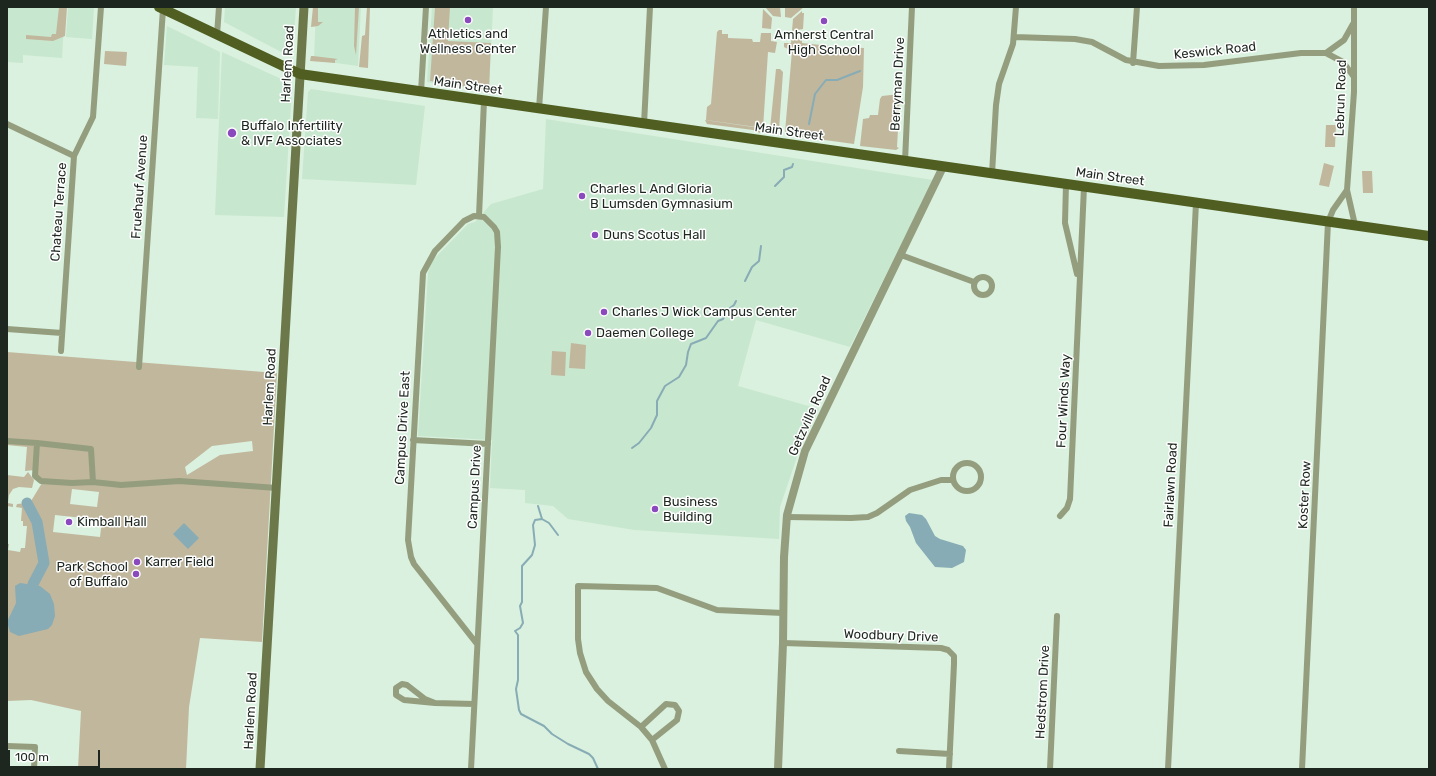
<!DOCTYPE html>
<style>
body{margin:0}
#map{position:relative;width:1436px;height:776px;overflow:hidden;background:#d9f1de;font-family:Rubik,sans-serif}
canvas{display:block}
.frame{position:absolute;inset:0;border:8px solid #1d261f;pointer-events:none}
.scale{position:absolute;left:8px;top:750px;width:92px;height:18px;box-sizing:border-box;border:2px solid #1d261f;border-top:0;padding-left:5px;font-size:12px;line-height:14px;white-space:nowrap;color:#1d261f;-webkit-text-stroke:3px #fff;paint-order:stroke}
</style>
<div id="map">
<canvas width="1436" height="776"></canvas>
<div class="frame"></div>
<div class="scale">100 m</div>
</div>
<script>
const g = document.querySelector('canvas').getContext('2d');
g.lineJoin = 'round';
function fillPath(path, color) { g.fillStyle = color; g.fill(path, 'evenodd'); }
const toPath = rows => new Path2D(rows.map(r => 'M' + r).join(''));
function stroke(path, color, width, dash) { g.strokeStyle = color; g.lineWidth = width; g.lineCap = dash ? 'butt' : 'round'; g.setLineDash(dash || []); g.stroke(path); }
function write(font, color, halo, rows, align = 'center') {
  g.font = font + ' Rubik,sans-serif'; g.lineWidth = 3; g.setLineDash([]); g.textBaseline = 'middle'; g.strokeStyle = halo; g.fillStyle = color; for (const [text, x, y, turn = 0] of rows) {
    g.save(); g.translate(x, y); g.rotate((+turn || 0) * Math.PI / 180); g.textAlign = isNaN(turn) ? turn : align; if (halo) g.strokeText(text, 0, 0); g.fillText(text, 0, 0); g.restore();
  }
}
const built = toPath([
 [7,7,65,7,62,58,23,55,23,63,7,62],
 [68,7,94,7,92,39,66,37],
 [225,7,296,7,293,51,287,55,224,22],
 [316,7,361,7,358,66,314,60],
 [432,7,493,7,489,91,427,82],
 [167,26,220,52,218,119,196,118,198,67,164,65],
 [222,52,288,82,292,89,284,217,215,215],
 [311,89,425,106,416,185,302,179,308,92],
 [546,119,933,180,850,347,756,320,738,386,819,409,798,454,780,507,779,539,634,530,568,519,553,506,525,503,525,490,490,488,492,440,418,436,428,273,431,262,468,224,475,222,491,204,543,189]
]);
const green = toPath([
 [59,7,67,7,65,36,53,41,26,39,26,35,51,37,52,34,56,34],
 [313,7,318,7,318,22,323,22,318,26,311,27],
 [355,7,359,7,356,55,354,46],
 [367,7,370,7,368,68,359,67,362,36,365,35],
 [435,7,450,7,448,41,491,43,489,90,430,81],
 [765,7,780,7,781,17,773,16],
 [785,7,804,7,791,18,785,17],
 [763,9,772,18,771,29,762,28],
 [802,11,802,13,804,13,803,29,792,31,793,19],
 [719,30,722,30,722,34,728,34,728,38,752,39,753,42,760,42,761,33,771,33,771,41,777,42,775,53,768,52,763,128,706,120,707,107,711,104,717,32],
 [792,34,795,35,796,38,802,38,802,43,830,46,830,50,841,50,843,47,864,48,863,87,854,144,788,135,785,132,792,51,784,47,784,43,791,43],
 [105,51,127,52,126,66,104,64],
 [311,56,313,56,338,59,335,60,335,63,310,61],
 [776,69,780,69,783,72,779,130,770,129],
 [900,94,897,147,899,148,896,150,860,146,863,119,869,118,870,115,878,115,880,99,882,96],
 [705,120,760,128,760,133,753,130,707,124],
 [1326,125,1336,125,1335,147,1325,147],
 [1324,163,1334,166,1329,187,1319,185],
 [1362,171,1372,171,1373,193,1363,193],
 [571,343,586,345,585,369,569,368],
 [552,351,566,352,565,376,551,375],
 [7,352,277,373,262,642,200,638,189,707,186,769,78,769,81,711,31,700,7,701,7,544,9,544,8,550,20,552,21,548,25,548,27,526,23,526,23,521,21,521,22,508,16,507,17,504,28,503,30,505,33,503,31,501,42,483,35,470,25,471,27,447,7,445],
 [252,441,253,451,220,455,187,475,185,467,212,446],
 [72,489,99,492,97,507,70,504],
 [55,515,102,520,100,537,53,532],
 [28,472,34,480,32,488,19,487,13,489,9,495,8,503,13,504,13,507,7,506,7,475,24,477]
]);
const water = toPath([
 [909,513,922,515,926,519,935,536,940,539,963,546,966,550,964,562,952,568,935,567,916,543,910,527,906,521,905,516],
 [184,523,199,538,188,549,173,534],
 [20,583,40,586,50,594,54,604,55,616,52,625,48,629,19,636,10,632,7,622,16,603,15,586]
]);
const stream = toPath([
 [809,124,815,94,826,80,837,80,860,71],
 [775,186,784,177,784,170,792,167,793,164],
 [745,281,752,267,759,261,761,246],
 [632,448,639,443,651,428,657,415,657,401,665,386,679,377,686,365,688,352,691,344,706,338,718,321,723,319,730,308,734,305,736,301],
 [538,506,542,519,535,520,533,525,535,545,532,555,522,566,522,602,520,606,523,623,520,628,515,631,518,635,518,680,516,689,519,710,521,714,544,726,552,734,568,744,589,754,593,758,598,769],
 [542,519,549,523,558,535]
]);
const river = toPath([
 [27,503,37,522,44,563,33,584]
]);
const minor = toPath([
 [1354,7,1354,92,1347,190,1355,225],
 [217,35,219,7],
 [1015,37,1075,39,1092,42,1126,60,1159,66,1204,65,1301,53,1326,53,1343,62,1354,77],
 [1326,53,1344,40,1353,24],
 [1133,63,1137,7],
 [421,92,426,7],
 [539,109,546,7],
 [7,124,74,156],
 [644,124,650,7],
 [905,161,912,7],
 [992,174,996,105,999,84,1013,44,1016,7],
 [1066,184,1065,223,1077,274],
 [479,216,484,101],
 [901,255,974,282],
 '974 286a9 9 0 1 1 18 0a9 9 0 1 1-18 0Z',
 [7,329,62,333],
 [61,351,74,156,93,117,101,7],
 [139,367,163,9],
 [413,440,488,444],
 [7,441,37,443],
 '953 477a14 14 0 1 1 28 0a14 14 0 1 1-28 0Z',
 [93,482,91,449,37,443,35,476,41,481,72,483,93,482,121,485,179,481,277,488],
 [1060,516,1067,508,1070,499,1084,187],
 [787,517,851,518,868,517,877,513,910,490,941,480,952,480],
 [783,643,941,648,948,650,954,656,954,664,949,769],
 [435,703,404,700,396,695,396,688,402,684,407,685,425,699,435,703,474,704],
 [641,727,666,704,675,705,679,711,677,720,652,740],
 [7,746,35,747,34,769],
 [899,751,950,754],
 [471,769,498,247,497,232,494,227,484,217,474,216,464,221,435,251,423,273,408,540,411,557,414,564,477,644],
 [665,769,652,740,641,727,608,701,597,689,586,672,580,653,578,639,578,586,657,588,717,610,783,613],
 [1050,769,1057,616],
 [1168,769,1196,203],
 [1302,769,1328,222,1333,210,1347,190]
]);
const tertiary = toPath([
 [778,769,783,643,784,557,787,515,805,451,943,167]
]);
const secondary = toPath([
 [260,769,304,7]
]);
const primary = toPath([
 [159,7,300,74,1429,236]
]);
const markers = [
 [468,20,4,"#8a49bd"],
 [824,21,4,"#8a49bd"],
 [232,133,5,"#8a49bd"],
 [582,196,4,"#8a49bd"],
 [595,235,4,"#8a49bd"],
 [604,312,4,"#8a49bd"],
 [588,333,4,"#8a49bd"],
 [655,509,4,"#8a49bd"],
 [69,522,4,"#8a49bd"],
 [137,562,4,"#8a49bd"],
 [136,574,4,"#8a49bd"]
];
const poiNames = [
 ["Athletics and",468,34,"center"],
 ["Wellness Center",468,49,"center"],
 ["Amherst Central",824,35,"center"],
 ["High School",824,50,"center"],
 ["Buffalo Infertility",241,126],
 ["& IVF Associates",241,141],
 ["Charles L And Gloria",590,189],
 ["B Lumsden Gymnasium",590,204],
 ["Duns Scotus Hall",603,235],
 ["Charles J Wick Campus Center",612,312],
 ["Daemen College",596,333],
 ["Business",663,502],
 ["Building",663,517],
 ["Kimball Hall",77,522],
 ["Karrer Field",145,562],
 ["Park School",128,567,"right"],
 ["of Buffalo",128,582,"right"]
];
const streetNames = [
 ["Keswick Road",1215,51,-6],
 ["Harlem Road",288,64,-87],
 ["Berryman Drive",898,84,-87],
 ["Main Street",468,86,8],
 ["Lebrun Road",1341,98,-88],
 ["Main Street",789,132,8],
 ["Main Street",1110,177,8],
 ["Fruehauf Avenue",140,187,-86],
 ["Chateau Terrace",59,212,-86],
 ["Harlem Road",270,387,-87],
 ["Four Winds Way",1064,401,-87],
 ["Getzville Road",810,416,-66],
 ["Campus Drive East",403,428,-87],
 ["Fairlawn Road",1171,485,-87],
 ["Campus Drive",475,487,-87],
 ["Koster Row",1305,495,-87],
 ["Woodbury Drive",891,636,2],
 ["Hedstrom Drive",1043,692,-87],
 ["Harlem Road",251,711,-87]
];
fillPath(built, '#c8e7cf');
fillPath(green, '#c1b79d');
fillPath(water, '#87acb5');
stroke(stream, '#87acb5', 2);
stroke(river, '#87acb5', 11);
stroke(minor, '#949e7e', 6);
stroke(tertiary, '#949e7e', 8);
stroke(secondary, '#6c784a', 9);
stroke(primary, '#505e21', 10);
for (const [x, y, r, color] of markers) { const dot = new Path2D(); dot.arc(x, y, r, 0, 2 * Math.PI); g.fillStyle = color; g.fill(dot); stroke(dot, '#fff', 1.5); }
write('13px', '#1d261f', '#fff', poiNames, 'left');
write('13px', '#1d261f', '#fff', streetNames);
</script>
